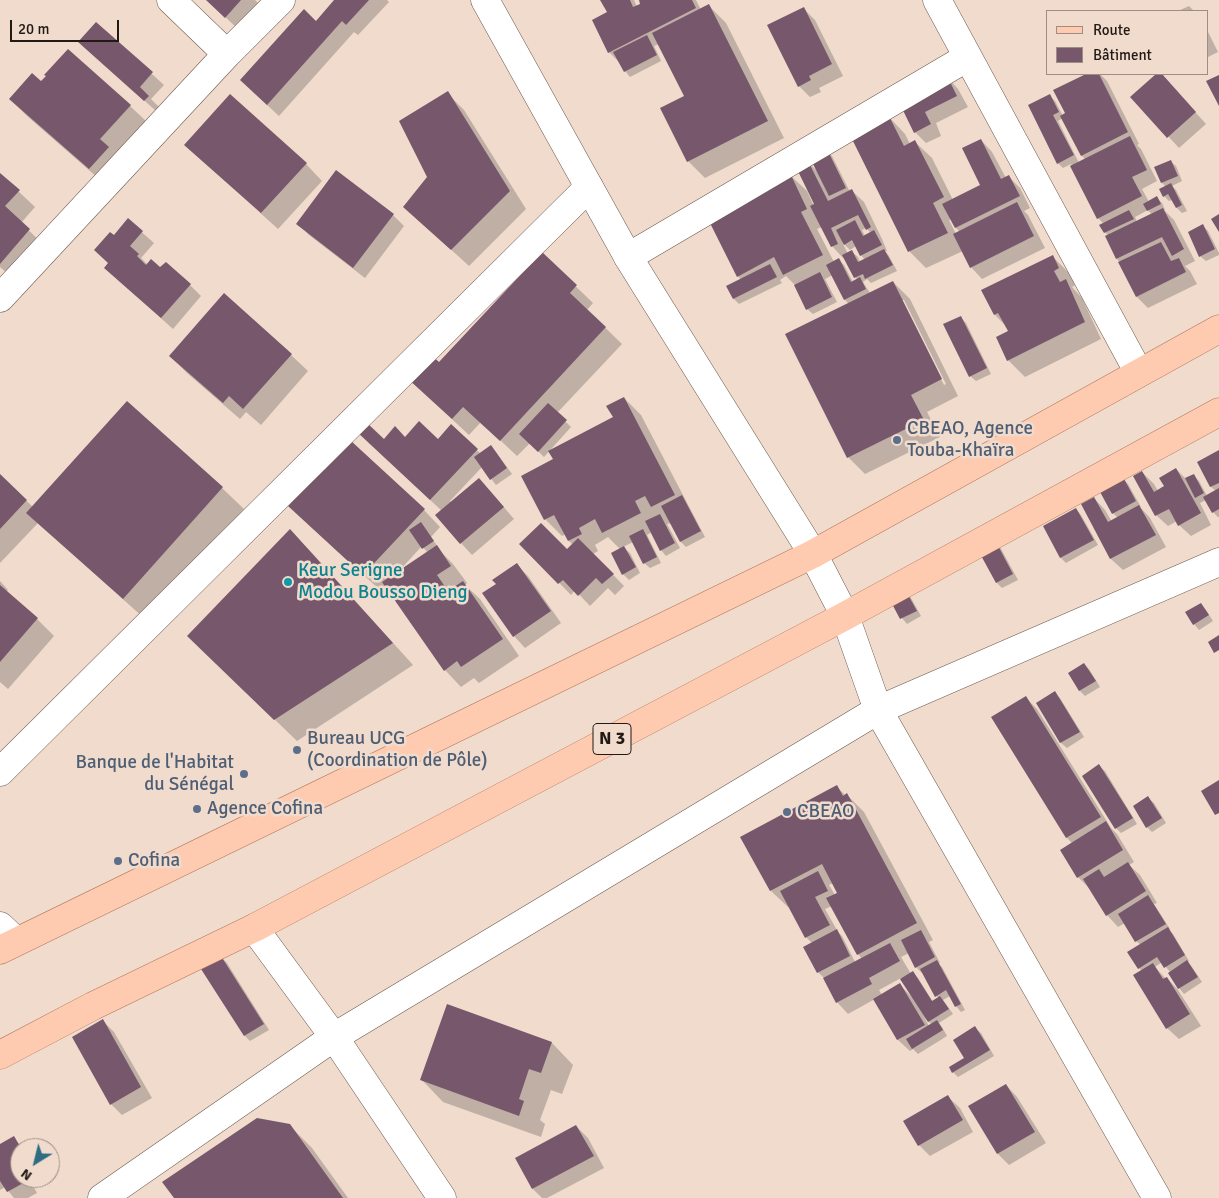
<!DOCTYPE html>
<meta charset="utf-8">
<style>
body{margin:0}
#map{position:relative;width:1219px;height:1198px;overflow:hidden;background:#f0dbcd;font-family:Signika,sans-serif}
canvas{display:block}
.legend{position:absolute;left:1046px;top:10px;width:162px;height:65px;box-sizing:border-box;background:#f0dbcd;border:1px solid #9d8d83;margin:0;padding:6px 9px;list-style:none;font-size:15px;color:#201914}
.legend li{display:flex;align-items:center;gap:10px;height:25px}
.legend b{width:25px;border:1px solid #9d8d83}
.north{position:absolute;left:10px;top:1138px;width:50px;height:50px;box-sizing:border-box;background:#f0dbcd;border:1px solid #9d8d83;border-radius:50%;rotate:216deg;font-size:14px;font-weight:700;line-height:20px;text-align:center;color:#201914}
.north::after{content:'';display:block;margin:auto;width:18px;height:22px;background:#2f6b82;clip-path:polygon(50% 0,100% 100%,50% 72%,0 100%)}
.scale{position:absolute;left:10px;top:20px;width:109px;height:22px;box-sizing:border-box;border:2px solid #201914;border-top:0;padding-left:6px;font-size:15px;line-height:18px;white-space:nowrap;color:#201914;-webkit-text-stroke:4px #f0dbcd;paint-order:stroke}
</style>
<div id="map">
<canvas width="1219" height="1198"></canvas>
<ul class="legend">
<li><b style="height:6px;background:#fecbb1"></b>Route</li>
<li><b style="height:14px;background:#76576c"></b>Bâtiment</li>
</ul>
<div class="north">N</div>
<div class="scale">20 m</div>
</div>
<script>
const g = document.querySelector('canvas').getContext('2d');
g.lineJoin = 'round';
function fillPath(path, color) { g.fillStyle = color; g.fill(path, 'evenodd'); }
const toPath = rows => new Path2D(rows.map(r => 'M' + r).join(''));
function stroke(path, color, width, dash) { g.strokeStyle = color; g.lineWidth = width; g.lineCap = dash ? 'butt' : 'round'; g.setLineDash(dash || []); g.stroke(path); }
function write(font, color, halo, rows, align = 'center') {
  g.font = font + ' Signika,sans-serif'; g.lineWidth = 5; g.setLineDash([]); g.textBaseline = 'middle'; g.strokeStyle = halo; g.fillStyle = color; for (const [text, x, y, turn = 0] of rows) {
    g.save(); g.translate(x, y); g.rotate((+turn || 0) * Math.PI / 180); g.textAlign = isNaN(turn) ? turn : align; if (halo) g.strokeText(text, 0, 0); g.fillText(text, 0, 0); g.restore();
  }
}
const shadow = toPath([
 [207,0,255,0,259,4,237,28],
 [336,0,387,0,389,2,358,35,354,32,279,116,253,92],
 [602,0,634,0,637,7,642,4,640,0,696,0,701,10,709,6,726,23,784,138,705,178,688,161,686,97,659,44,654,46,661,61,630,77,625,71,620,63,609,52,608,13],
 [1189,6,1194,11,1178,11],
 [804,9,815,20,843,76,819,88,821,92,810,97,799,86],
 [96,23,164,85,151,99,160,108,156,111,91,53],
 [1208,32,1218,52,1208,57],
 [1088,74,1100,74,1107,81,1139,144,1137,145,1141,149,1157,181,1142,189,1149,202,1157,198,1162,203,1165,210,1164,210,1174,220,1195,261,1185,266,1190,271,1197,284,1148,308,1137,297,1121,263,1117,259,1107,237,1108,236,1105,232,1104,224,1098,218,1071,164,1063,168,1058,163,1049,95,1055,101,1063,116,1067,114,1055,90],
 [1063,118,1082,156,1086,160,1079,163,1058,121],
 [1148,210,1152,215,1137,222,1135,217],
 [1158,74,1160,74,1170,84,1206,124,1179,148,1132,97],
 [947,77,958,89,968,107,936,123,941,136,926,143,915,132,900,101],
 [41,83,130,106,147,122,106,185,27,116,10,99],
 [447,93,464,110,526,209,469,266,422,223,428,177],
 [889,117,905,134,910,144,915,142,932,158,953,200,982,185,981,140,992,152,1006,178,1009,177,1020,188,1030,208,1024,211,1028,215,1045,248,982,279,971,267,963,251,926,268,910,252,851,135],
 [952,219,956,228,960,232,956,234,949,220],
 [827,151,832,156,850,192,852,191,864,202,882,239,887,251,885,251,889,256,897,271,871,283,867,279,863,282,870,293,893,282,910,299,958,396,927,412,940,437,865,474,848,457,849,304,845,300,833,275,825,279,837,302,813,314,807,309,796,286,786,276,780,280,782,283,739,304,734,299,728,286,741,280,738,276,790,175,807,191,814,206,816,205,807,161,818,172],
 [822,227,832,246,843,258,845,257,855,277,858,280,853,282,844,265,839,260,834,262,817,229],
 [866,228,871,233,865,236,862,230],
 [842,242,850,250,856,246,861,255,865,260,860,262,858,257,852,252,848,254],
 [902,300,904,300,946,384,944,385],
 [203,161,306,164,322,181,278,229],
 [1170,161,1176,166,1182,181,1172,186,1176,190,1187,211,1182,213,1177,208,1172,200,1169,201,1164,196,1166,187,1162,183],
 [0,174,35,207,21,223,46,247,16,281,0,267],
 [393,215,404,226,365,278,309,235,298,223],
 [128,220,154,243,141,258,148,265,160,269,190,285,201,296,173,329,117,279,109,264],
 [1203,226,1208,231,1219,253,1219,255,1206,261,1200,256],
 [542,254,593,303,587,310,622,344,557,413,571,427,544,457,530,443,517,456,481,422,469,435,426,395,439,364],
 [1052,256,1069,273,1075,285,1072,287,1082,298,1101,339,1025,377,1008,360,1010,332,1006,326,995,315,983,291],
 [960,317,966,323,991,374,976,381,970,376],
 [291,355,308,371,261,425,246,412,240,419,187,373,170,356],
 [624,398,641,415,705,537,686,547,681,542,671,523,667,524,680,548,666,556,661,550,652,532,647,535,661,563,650,568,644,563,633,542,623,547,630,553,640,573,629,580,623,574,620,549,608,537,595,545,598,551,593,554,624,586,615,595,608,588,590,606,575,590,571,595,521,544,567,551,573,545,569,541,566,534,562,536,545,519,554,460,614,418],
 [451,426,481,454,491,447,496,452,512,474,496,485,482,467,450,501,452,503,490,491,514,519,472,555,461,543,437,515,442,511,369,443,405,438,438,440],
 [1219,452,1219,517,1218,517,1213,512,1206,500,1200,503,1211,525,1191,536,1179,525,1177,521,1168,526,1156,515,1142,472,1154,484,1158,491,1166,487,1176,469,1186,479,1193,475,1199,481,1207,496,1216,491,1211,487,1199,463],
 [0,476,33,507,222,488,244,509,145,619,38,523,0,563],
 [1123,479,1128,484,1141,507,1140,507,1150,518,1166,547,1123,570,1111,559,1082,505,1094,498,1105,510,1112,522,1118,518,1113,513],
 [1076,509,1081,515,1098,545,1066,563,1061,558,1044,526],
 [424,510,440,527,431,537,438,547,437,548,453,564,467,583,465,585,480,599,519,656,479,683,474,678,461,687,445,670,386,585,381,591,307,523],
 [422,546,428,553,399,571],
 [290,531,312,553,413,665,297,741,210,657],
 [995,542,1000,547,1018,580,1002,588,997,583,979,550],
 [517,565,528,576,561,623,525,648,514,636,497,585],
 [0,581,8,590,6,592,37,619,54,636,8,689,0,682],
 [906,592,911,598,921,616,907,624,902,618],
 [1201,604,1206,610,1213,621,1199,630,1194,624],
 [1084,664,1089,669,1100,687,1085,696,1080,691,1069,673],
 [1054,693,1060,698,1084,737,1067,748,1061,743,1037,703],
 [1026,698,1037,709,1111,828,1117,834,1134,862,1129,865,1140,875,1157,903,1154,904,1170,929,1169,930,1173,934,1189,961,1188,962,1192,967,1202,982,1184,994,1179,988,1170,972,1162,962,1155,967,1166,979,1167,978,1178,990,1201,1026,1179,1039,1167,1028,1142,971,1139,968,1141,945,1136,941,1125,923,1118,927,1107,915,1090,889,1078,877,1061,850,1072,843,1067,838,992,718],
 [1099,766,1105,771,1137,824,1121,833,1116,828],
 [837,787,846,796,847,795,864,812,933,940,929,942,940,963,939,964,942,967,965,1010,961,1012,956,1006,950,996,943,1000,953,1014,939,1023,942,1027,947,1036,918,1054,913,1049,910,1051,898,1040,875,999,848,1014,837,1002,824,978,818,972,812,943,806,937,790,906,788,907,771,891],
 [833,883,839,893,835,895,829,885],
 [832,906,858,954,862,959,855,962,842,936,838,932,825,909],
 [909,953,916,967,922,973,923,972,936,996,939,998,933,1002,918,978,913,973,911,974,901,957],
 [901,978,913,996,912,997,899,984,882,995,879,990],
 [924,1017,932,1025,929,1026],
 [1148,798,1154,803,1166,823,1152,832,1147,827],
 [221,957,227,963,269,1030,250,1041,245,1036,203,969],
 [103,1021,114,1032,152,1098,122,1115,111,1104],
 [975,1028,981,1033,994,1056,958,1077,953,1072,966,1059],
 [552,1043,573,1065,562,1094,551,1090,540,1120,545,1124,541,1137,443,1102,422,1080],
 [1006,1085,1017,1097,1046,1143,1009,1165,998,1154,970,1107],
 [948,1097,960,1108,973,1132,930,1156,919,1145],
 [290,1126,312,1148,348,1198,176,1198],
 [576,1126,588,1138,604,1168,547,1198,542,1198,533,1189],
 [13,1138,23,1148,20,1148,20,1178,29,1178,37,1193,28,1198,14,1198,5,1187,0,1190,0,1146]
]);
const building = toPath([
 [206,0,241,0,225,18],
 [334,0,369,0,346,25,342,21,267,105,240,80,304,9,316,21],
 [600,0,630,0,633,7,640,4,639,0,692,0,696,8,608,53,592,20,607,12],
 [709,4,768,121,687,162,660,108,684,96,652,33],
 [804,7,832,64,809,76,811,80,798,87,767,25],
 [96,22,153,72,140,87,149,96,144,101,78,42],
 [647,35,657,55,624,72,613,52],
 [68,49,131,105,100,139,109,147,89,169,9,99,32,73,41,81,46,76,44,75],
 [1086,74,1099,74,1128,132,1081,156,1060,116,1065,113,1053,90],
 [1156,74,1162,74,1196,112,1167,138,1130,97],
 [1219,75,1219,106,1206,81],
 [947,76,957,96,925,112,931,124,914,133,898,100],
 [448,91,510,191,451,250,403,207,427,177,399,121],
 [230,94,307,163,261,213,184,145],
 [1050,94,1059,112,1053,115,1074,155,1057,164,1028,105],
 [889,116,904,146,915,140,944,197,933,203,948,233,908,252,850,135],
 [1130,136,1147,170,1132,177,1142,196,1097,219,1070,166],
 [981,139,1001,179,1009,175,1020,196,955,228,942,204,980,185,962,148],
 [827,149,846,188,829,196,810,158],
 [807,159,828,201,852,189,871,227,866,230,858,215,831,228,838,244,831,247,810,206,814,204,795,165],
 [1171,160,1178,176,1161,183,1154,167],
 [336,170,394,214,353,268,296,224],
 [0,173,20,190,5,206,30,229,0,264],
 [790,173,807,209,801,212,823,255,783,275,774,257,737,277,706,215],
 [1171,183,1182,205,1176,208,1168,194,1163,197,1159,189],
 [1157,196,1161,204,1147,211,1143,204],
 [1017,202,1034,236,970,268,953,234],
 [1163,208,1184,249,1172,256,1162,237,1116,259,1105,236],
 [1129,210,1134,219,1104,233,1099,225],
 [1219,214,1219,232,1211,219],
 [128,218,143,231,130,246,139,254,137,256,146,265,151,259,160,267,166,262,191,284,161,318,104,268,108,263,94,250,110,232,114,235],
 [855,220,863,236,874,230,882,245,860,256,852,240,844,245,836,230],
 [1203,224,1215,249,1199,257,1188,232],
 [1161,242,1171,261,1179,258,1186,272,1136,297,1118,262],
 [884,249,893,265,865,279,863,274,854,278,842,255,852,250,858,262],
 [542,252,577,285,570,293,606,327,500,441,463,407,452,419,407,378,430,354,439,362],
 [1053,255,1059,268,1054,271,1060,282,1066,279,1085,322,1007,361,996,337,1008,331,998,313,994,315,981,290],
 [839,258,851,282,860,277,866,289,844,300,826,265],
 [770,264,777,277,733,299,726,286],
 [820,272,832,297,806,310,794,285],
 [893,281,942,379,911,395,924,420,847,458,785,334],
 [224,293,292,354,243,409,229,396,223,403,169,356],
 [961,316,987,368,969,377,943,324],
 [624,397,675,495,651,507,645,496,635,501,641,513,602,533,595,519,579,528,582,534,568,541,554,515,544,520,521,476,553,459,548,451,613,417,606,406],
 [127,401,223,487,123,599,26,513],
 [548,403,567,420,538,452,519,434],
 [419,421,438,439,451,424,478,449,430,500,356,431,366,422,384,439,395,426,405,437],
 [350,440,425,509,363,575,288,506],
 [491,445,507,468,490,480,474,457],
 [1219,450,1219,483,1210,487,1197,462],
 [1176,468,1201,513,1178,526,1169,509,1155,516,1133,476,1142,471,1154,492,1164,486,1159,478],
 [0,474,27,500,0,529],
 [1194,474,1204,493,1195,498,1185,478],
 [1123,477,1136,501,1112,514,1099,490],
 [479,478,504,507,460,544,435,515],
 [1219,488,1219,509,1212,513,1203,497],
 [682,495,701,531,680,542,661,506],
 [1094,497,1108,522,1139,505,1156,535,1110,559,1081,504],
 [1076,508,1094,540,1060,558,1043,526],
 [660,514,675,543,660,551,645,521],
 [421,522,434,541,422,549,409,530],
 [541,523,567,549,578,538,614,574,602,584,596,578,578,596,563,580,558,584,519,544],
 [290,529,393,643,274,720,187,636],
 [643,529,657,557,643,564,629,536],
 [995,540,1013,574,996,583,978,550],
 [437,545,451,566,437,575,448,591,463,581,503,639,461,667,457,661,444,671,382,582],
 [624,546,636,567,622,575,611,553],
 [517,563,551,611,513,637,482,593,496,584,492,580],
 [0,585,38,618,0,662],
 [906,591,917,611,900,619,890,600],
 [1201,603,1209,615,1193,625,1185,612],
 [1219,635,1219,650,1214,653,1208,642],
 [1084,663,1096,681,1079,691,1068,673],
 [1055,691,1080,732,1060,743,1036,703],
 [1026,696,1101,817,1066,838,991,717],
 [1099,764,1133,818,1115,829,1082,776],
 [1219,780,1219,813,1215,815,1201,791],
 [837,785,843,796,847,793,917,923,857,955,826,898,837,893,822,864,770,891,740,837],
 [1148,796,1162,818,1146,828,1133,806],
 [1106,821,1123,850,1077,878,1060,850],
 [1128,862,1146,891,1106,916,1083,879,1099,869,1104,877],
 [818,871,828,891,815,897,830,925,805,938,780,891],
 [1148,895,1166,924,1135,942,1118,914],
 [1168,927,1185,955,1164,968,1157,957,1138,969,1127,952],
 [837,929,850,956,817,973,803,947],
 [921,930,935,957,915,968,901,940],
 [890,943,900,961,869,978,872,984,836,1003,823,978],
 [221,956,264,1024,244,1036,201,969],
 [937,960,961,1004,955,1007,946,990,935,997,920,969],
 [1187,960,1198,977,1178,989,1168,973],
 [1153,963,1163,979,1167,977,1190,1014,1166,1029,1133,975],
 [913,971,932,1001,940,996,949,1009,928,1022,900,979],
 [900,983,925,1025,897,1040,873,999],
 [447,1004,552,1042,541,1073,529,1069,519,1099,524,1101,519,1116,420,1080],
 [103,1019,141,1087,110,1105,72,1037],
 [937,1020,943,1030,912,1049,906,1039],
 [975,1026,990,1050,952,1073,949,1067,964,1058,953,1040],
 [1006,1084,1035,1132,997,1154,968,1106],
 [948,1095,963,1120,918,1146,903,1121],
 [257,1118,290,1124,343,1198,174,1198,162,1182],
 [576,1125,594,1156,532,1189,515,1158],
 [14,1136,21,1148,20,1156,14,1159,20,1169,20,1178,25,1178,27,1181,7,1192,0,1181,0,1144]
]);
const street = toPath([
 [171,0,227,54],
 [937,0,1139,373],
 [628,257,968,57],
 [0,298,227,54,281,0],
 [0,772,589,187],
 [0,926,16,941],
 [254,928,334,1037,442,1198],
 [102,1198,334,1037,878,710,1219,562]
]);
const secondary = toPath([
 [485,0,628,257,813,554,845,616,878,710,1157,1198]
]);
const primary = toPath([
 [0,950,813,554,1219,329],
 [0,1055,93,1006,254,928,845,616,1219,412]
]);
const markers = [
 [897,440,5,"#5c6f8a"],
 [288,582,5,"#0f9aa8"],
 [297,750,5,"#5c6f8a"],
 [244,774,5,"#5c6f8a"],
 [197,809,5,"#5c6f8a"],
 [787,812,5,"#5c6f8a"],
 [118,861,5,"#5c6f8a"]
];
const shields = [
 [612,739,38]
];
const shieldNames = [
 ["N 3",612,739]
];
const serviceNames = [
 ["CBEAO, Agence",907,429],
 ["Touba-Khaïra",907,451],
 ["Bureau UCG",307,739],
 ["(Coordination de Pôle)",307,761],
 ["Banque de l'Habitat",234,763,"right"],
 ["du Sénégal",234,785,"right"],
 ["Agence Cofina",207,809],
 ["CBEAO",797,812],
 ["Cofina",128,861]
];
const cultureNames = [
 ["Keur Serigne",298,571],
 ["Modou Bousso Dieng",298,593]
];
fillPath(shadow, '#0003');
fillPath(building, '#76576c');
stroke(street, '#6b5a4e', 29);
stroke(secondary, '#6b5a4e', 29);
stroke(primary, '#b07758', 29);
stroke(street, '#fff', 28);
stroke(secondary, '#fff', 28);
stroke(primary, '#fecbb1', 28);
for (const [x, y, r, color] of markers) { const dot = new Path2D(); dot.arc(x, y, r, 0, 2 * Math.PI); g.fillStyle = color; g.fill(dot); stroke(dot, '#f0dbcd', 2); }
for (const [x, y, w] of shields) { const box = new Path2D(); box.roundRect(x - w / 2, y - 15.5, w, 31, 4); g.fillStyle = '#f0dbcd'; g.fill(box); stroke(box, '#201914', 1); }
write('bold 18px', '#201914', null, shieldNames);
write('19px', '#4e5e75', '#f0dbcd', serviceNames, 'left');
write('19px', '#0d838f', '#f0dbcd', cultureNames, 'left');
</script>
